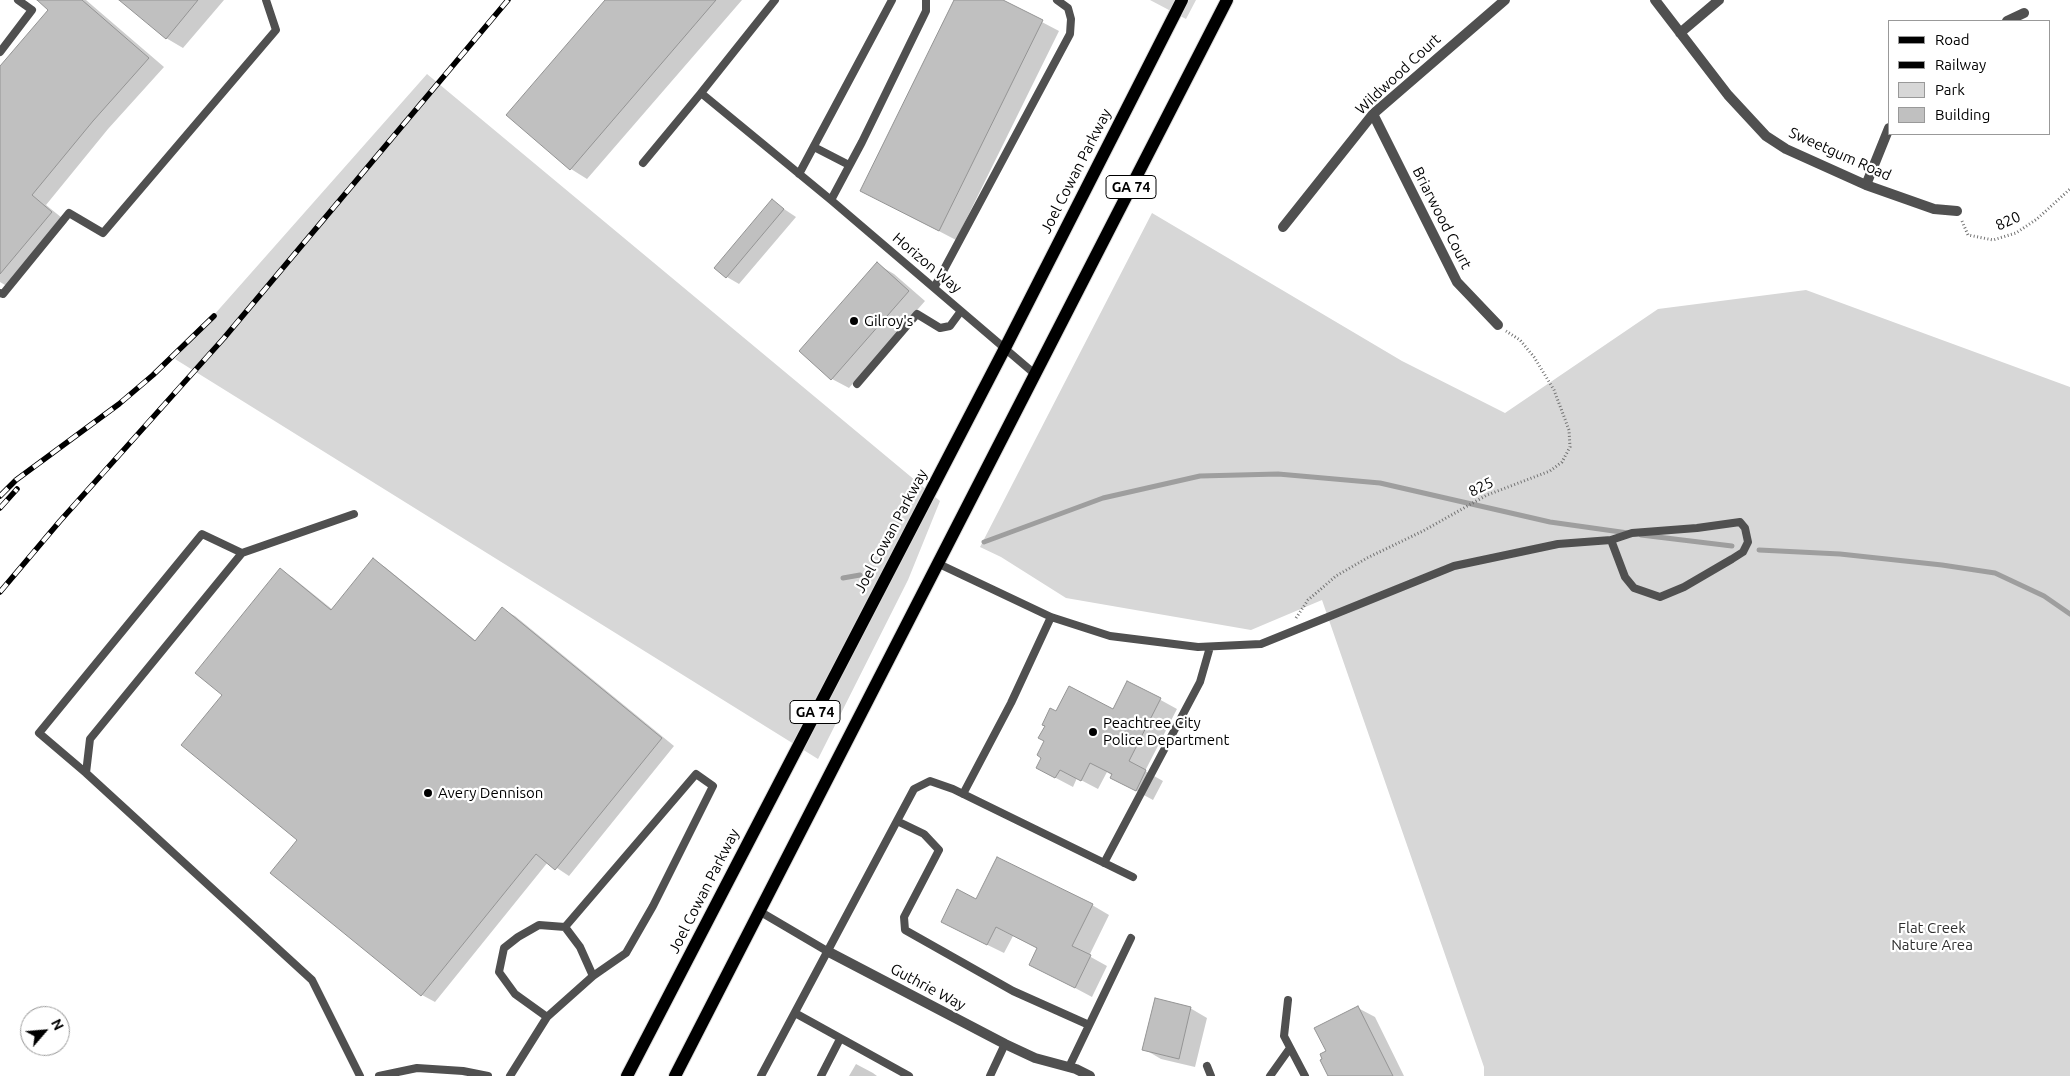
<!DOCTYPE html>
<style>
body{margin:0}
#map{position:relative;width:2070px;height:1076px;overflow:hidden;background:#fff;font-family:Ubuntu,sans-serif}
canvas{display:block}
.legend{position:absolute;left:1888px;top:20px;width:162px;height:115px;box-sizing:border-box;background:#fff;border:1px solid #999;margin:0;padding:6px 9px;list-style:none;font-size:15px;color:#000}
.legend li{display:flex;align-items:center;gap:10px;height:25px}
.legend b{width:25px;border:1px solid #999}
.north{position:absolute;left:20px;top:1006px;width:50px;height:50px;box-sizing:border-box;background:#fff;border:1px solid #999;border-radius:50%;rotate:63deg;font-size:14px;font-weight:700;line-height:20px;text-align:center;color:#000}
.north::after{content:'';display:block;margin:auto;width:18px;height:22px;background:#000;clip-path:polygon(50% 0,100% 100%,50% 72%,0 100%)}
</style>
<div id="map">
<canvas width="2070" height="1076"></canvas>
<ul class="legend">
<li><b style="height:6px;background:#000"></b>Road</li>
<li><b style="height:6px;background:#000"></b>Railway</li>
<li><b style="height:14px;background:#d7d7d7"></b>Park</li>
<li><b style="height:14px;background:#c0c0c0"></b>Building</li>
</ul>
<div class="north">N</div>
</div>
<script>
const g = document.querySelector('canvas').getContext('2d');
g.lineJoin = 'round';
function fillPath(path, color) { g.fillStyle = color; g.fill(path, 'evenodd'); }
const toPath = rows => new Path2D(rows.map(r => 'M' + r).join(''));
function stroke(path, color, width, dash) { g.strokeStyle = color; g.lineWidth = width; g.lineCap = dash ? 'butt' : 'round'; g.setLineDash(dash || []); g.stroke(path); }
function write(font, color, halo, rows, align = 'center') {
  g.font = font + ' Ubuntu,sans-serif'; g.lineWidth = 4.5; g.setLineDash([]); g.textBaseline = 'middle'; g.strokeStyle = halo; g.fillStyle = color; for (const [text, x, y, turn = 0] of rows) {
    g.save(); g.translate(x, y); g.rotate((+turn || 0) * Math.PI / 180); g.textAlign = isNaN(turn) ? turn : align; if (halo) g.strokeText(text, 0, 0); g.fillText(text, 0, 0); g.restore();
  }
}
const green = toPath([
 [1150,0,1196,0,1186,19],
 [427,74,940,501,908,580,818,759,175,359],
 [1152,213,1402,361,1505,413,1658,309,1806,290,2070,387,2070,1076,1484,1076,1484,1067,1322,600,1251,630,1066,598,1001,557,980,547]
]);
const shadow = toPath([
 [39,0,86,0,164,67,108,129,46,205,67,222,10,288,0,282,0,68,50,10],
 [121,0,224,0,183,48,166,38],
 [607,0,742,0,587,179,571,169],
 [956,0,1000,0,1059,31,956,240,862,191],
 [772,201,796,217,739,284,727,277],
 [877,264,894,274,925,301,849,388,832,379],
 [373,560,385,567,476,641,502,609,515,616,674,746,569,876,548,862,435,1002,422,995,272,873,299,840,223,695,280,570,292,577,333,610],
 [1128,682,1177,709,1145,771,1163,781,1153,800,1129,787,1107,772,1098,789,1077,778,1073,787,1054,777,1043,757,1056,713,1113,710],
 [977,900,1092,905,1109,915,1089,956,1107,966,1092,997,1030,964,1038,948,1013,936,1004,953,959,931],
 [1190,1008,1207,1018,1195,1067,1161,1059,1144,1049],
 [1358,1008,1375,1017,1404,1076,1332,1076,1327,1051],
 [856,1064,873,1073,877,1076,849,1076]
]);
const stream = toPath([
 [1641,535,1732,546],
 [984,542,1103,498,1200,476,1278,474,1380,483,1550,522,1628,533],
 [1759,550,1840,554,1942,565,1995,573,2044,596,2070,614],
 [843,578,860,575]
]);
const building = toPath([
 [37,0,82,0,149,58,93,121,32,195,52,212,0,274,0,66,48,10,37,0],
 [119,0,198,0,166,39,119,0],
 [605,0,716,0,570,170,506,115,605,0],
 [954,0,1003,0,1043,20,939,231,860,191,954,0],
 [772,199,784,209,726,278,714,268,772,199],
 [877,262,909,291,831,380,799,351,877,262],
 [373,558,475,641,502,607,662,738,555,870,536,854,421,996,270,873,297,840,181,745,222,695,195,673,280,568,331,610,373,558],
 [1127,681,1161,698,1129,761,1146,770,1136,791,1110,778,1112,774,1090,763,1081,781,1060,770,1055,778,1036,768,1041,758,1037,755,1044,741,1038,738,1045,726,1042,725,1050,708,1056,711,1069,686,1113,709,1127,681],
 [997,857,1093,904,1072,946,1091,955,1075,988,1029,965,1037,948,996,927,987,945,941,922,957,889,976,899,997,857],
 [1155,998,1191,1007,1179,1059,1142,1050,1155,998],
 [1358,1006,1393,1076,1328,1076,1320,1060,1322,1059,1320,1054,1326,1051,1314,1028,1358,1006]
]);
const path = toPath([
 [1962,221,1968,235,1993,240,2016,233,2037,219,2070,189],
 [1296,618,1308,600,1336,576,1367,558,1423,531,1487,495,1550,471,1562,462,1570,447,1569,430,1554,390,1534,357,1520,340,1506,331]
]);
const lane = toPath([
 [775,0,701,93,831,200,1036,375],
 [0,52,32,10,18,0],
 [814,147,849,165],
 [643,163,701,93],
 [799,174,892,0],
 [831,200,862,142,926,11,926,0],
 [934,288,1070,34,1071,19,1068,8,1057,0],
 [0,293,3,294,69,213,103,233,276,30,266,0],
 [857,384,917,314,940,328,950,326,961,311],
 [354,514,242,553,90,739,86,773,312,980,360,1076],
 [939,564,1051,617,1110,636,1198,647,1261,644,1454,566,1558,544,1611,540,1632,533,1697,528,1740,522,1745,528,1748,542,1743,552,1732,559,1684,587,1660,597,1634,588,1625,577,1611,540],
 [86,773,39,733,202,534,242,553],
 [963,794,1011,703,1051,617],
 [897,821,924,834,939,850,904,917,905,930,1013,991,1089,1025],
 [1104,863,1200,682,1210,647],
 [759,911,827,951],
 [1288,1000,1284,1036,1305,1076],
 [795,1013,909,1076],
 [547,1017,515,994,499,972,504,948,518,937,539,925,565,927],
 [1207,1066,1211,1076],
 [1069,1067,1131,938],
 [379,1076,417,1068,463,1071,488,1076],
 [510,1076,547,1017,593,976,626,953,653,906,713,786,696,774,565,927,580,947,593,976],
 [761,1076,914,789,930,781,953,789,1133,877],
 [821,1076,840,1039],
 [990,1076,1005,1044],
 [1270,1076,1290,1048]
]);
const street = toPath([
 [1655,0,1728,95,1766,136,1786,149,1866,185,1934,209,1957,211],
 [2007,21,2024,13],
 [1680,33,1719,0],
 [1373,114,1457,282,1498,325],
 [1866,185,1889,128],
 [1283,227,1373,114,1505,0],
 [827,951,1005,1044,1035,1058,1076,1069,1090,1076]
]);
const primary = toPath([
 [627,1076,1005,348,1182,0],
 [675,1076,1227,0]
]);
const rail = toPath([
 [0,496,16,480,119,404,153,375,214,316],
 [0,508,17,489],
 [0,592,60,521,224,338,508,0]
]);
const markers = [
 [854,321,5,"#000"],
 [1093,732,5,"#000"],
 [428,793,5,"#000"]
];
const shields = [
 [1131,187,50],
 [815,712,50]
];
const shieldNames = [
 ["GA 74",1131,187],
 ["GA 74",815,712]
];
const streetNames = [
 ["Wildwood Court",1398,74,-43],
 ["Sweetgum Road",1840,154,24],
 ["Joel Cowan Parkway",1076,171,-63],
 ["Briarwood Court",1442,218,63],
 ["820",2008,221,-25],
 ["Horizon Way",927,263,40],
 ["825",1481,487,-26],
 ["Joel Cowan Parkway",891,531,-62],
 ["Joel Cowan Parkway",704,891,-63],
 ["Guthrie Way",928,987,28]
];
const poiNames = [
 ["Gilroy's",864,321],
 ["Peachtree City",1103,723],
 ["Police Department",1103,740],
 ["Avery Dennison",438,793]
];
const parkNames = [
 ["Flat Creek",1932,928],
 ["Nature Area",1932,945]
];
fillPath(green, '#d7d7d7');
fillPath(shadow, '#0003');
stroke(stream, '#9e9e9e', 5);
fillPath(building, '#c0c0c0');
stroke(building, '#949494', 1);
stroke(primary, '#dbdbdb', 14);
stroke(path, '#727272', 3, [1, 2.5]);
stroke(lane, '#505050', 8);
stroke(street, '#505050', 10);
stroke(primary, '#000', 12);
stroke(rail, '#000', 5.5);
stroke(rail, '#fff', 4, [11]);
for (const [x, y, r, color] of markers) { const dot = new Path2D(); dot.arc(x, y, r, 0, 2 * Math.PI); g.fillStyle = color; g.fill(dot); stroke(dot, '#fff', 2); }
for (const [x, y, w] of shields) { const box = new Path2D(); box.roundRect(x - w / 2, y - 11.5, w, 23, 4); g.fillStyle = '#fff'; g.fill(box); stroke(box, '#000', 1); }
write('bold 14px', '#000', null, shieldNames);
write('15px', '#000', '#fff', streetNames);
write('15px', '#000', '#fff', poiNames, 'left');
write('15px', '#2e2e2e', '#fff', parkNames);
</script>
